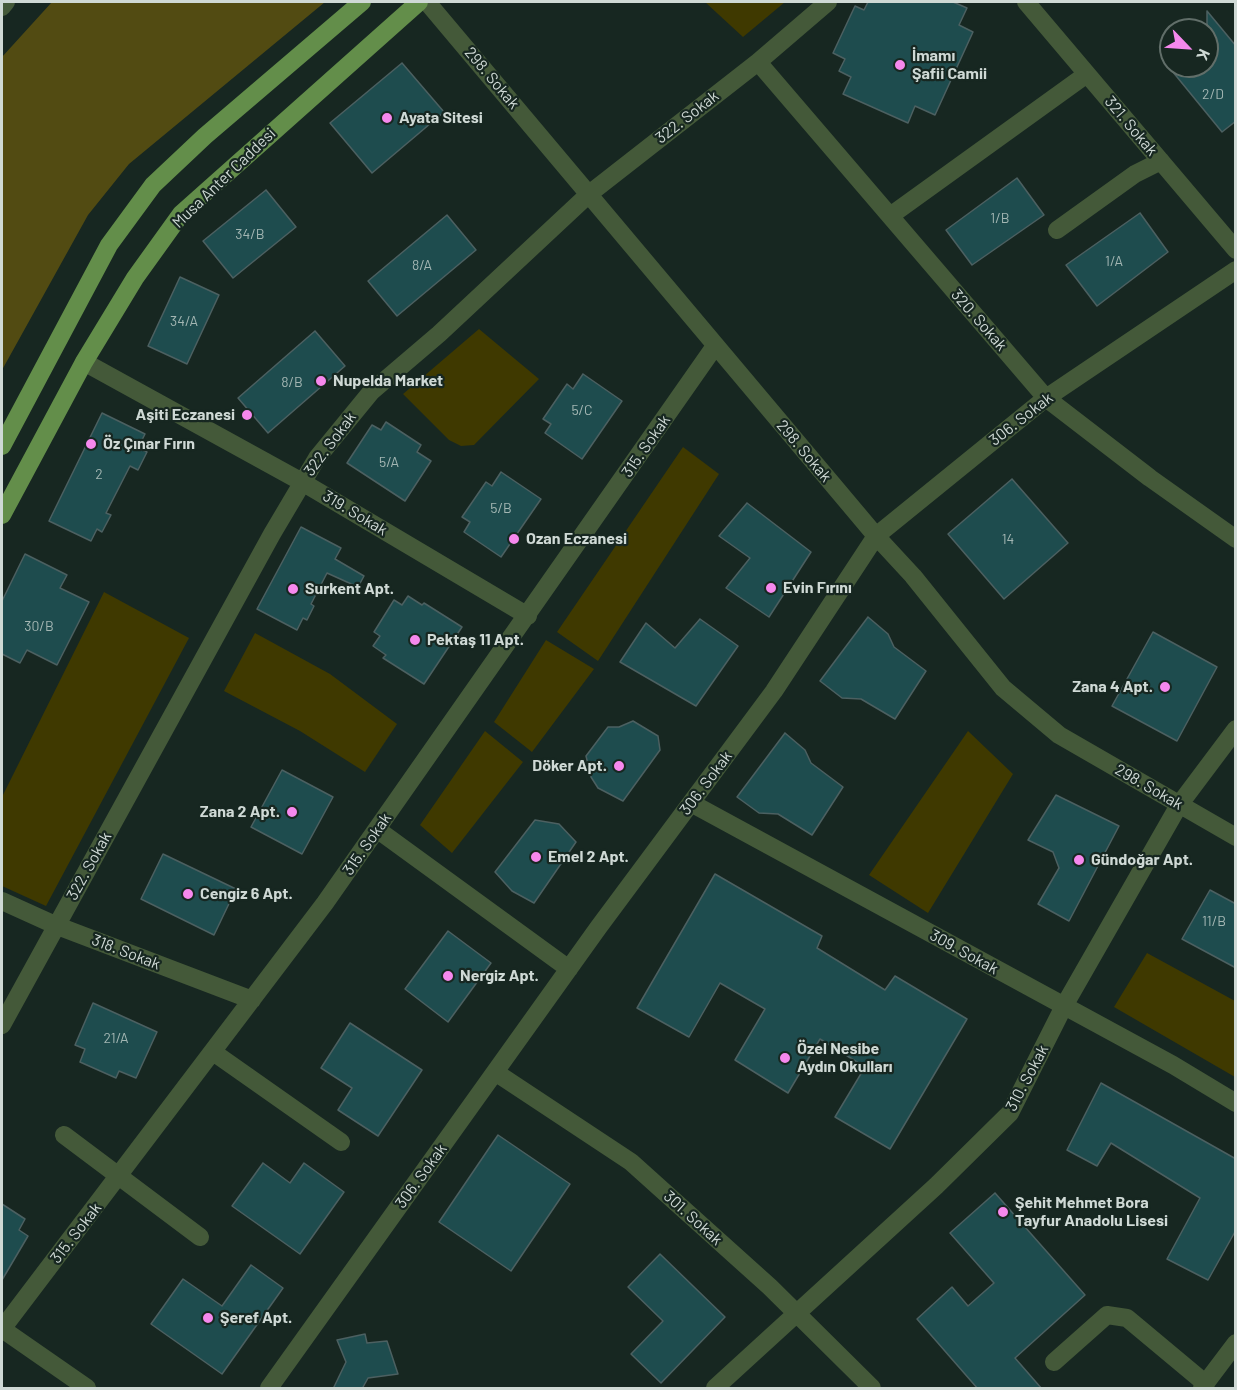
<!DOCTYPE html>
<meta charset="utf-8">
<style>
body{margin:0}
#map{position:relative;width:1237px;height:1390px;overflow:hidden;background:#172721;font-family:Barlow,sans-serif}
canvas{display:block}
.frame{position:absolute;inset:0;border:3px solid #cfd9d5;pointer-events:none}
.north{position:absolute;left:1159px;top:18px;width:60px;height:60px;box-sizing:border-box;background:#172721;border:2px solid #616e69;border-radius:50%;rotate:115deg;font-size:16px;font-weight:700;line-height:24px;text-align:center;color:#cfd9d5}
.north::after{content:'';display:block;margin:auto;width:21px;height:27px;background:#f688ed;clip-path:polygon(50% 0,100% 100%,50% 72%,0 100%)}
</style>
<div id="map">
<canvas width="1237" height="1390"></canvas>
<div class="frame"></div>
<div class="north">K</div>
</div>
<script>
const g = document.querySelector('canvas').getContext('2d');
g.lineJoin = 'round';
function fillPath(path, color) { g.fillStyle = color; g.fill(path, 'evenodd'); }
const toPath = rows => new Path2D(rows.map(r => 'M' + r).join(''));
function stroke(path, color, width, dash) { g.strokeStyle = color; g.lineWidth = width; g.lineCap = dash ? 'butt' : 'round'; g.setLineDash(dash || []); g.stroke(path); }
function write(font, color, halo, rows, align = 'center') {
  g.font = font + ' Barlow,sans-serif'; g.lineWidth = 4.5; g.setLineDash([]); g.textBaseline = 'middle'; g.strokeStyle = halo; g.fillStyle = color; for (const [text, x, y, turn = 0] of rows) {
    g.save(); g.translate(x, y); g.rotate((+turn || 0) * Math.PI / 180); g.textAlign = isNaN(turn) ? turn : align; if (halo) g.strokeText(text, 0, 0); g.fillText(text, 0, 0); g.restore();
  }
}
const green = toPath([
 [705,2,785,2,743,37],
 [479,329,539,379,474,445,461,446,449,440,403,394],
 [683,447,719,474,598,661,557,632],
 [104,592,189,638,46,906,2,886,2,797],
 [255,633,330,674,397,724,365,772,300,731,224,691],
 [546,640,594,669,532,752,494,722],
 [485,731,523,762,452,853,420,825],
 [968,731,1013,774,928,913,869,875],
 [1147,953,1235,1001,1235,1077,1114,1007]
]);
const forest = toPath([
 [52,2,325,2,129,164,88,215,2,370,2,57]
]);
const building = toPath([
 [868,2,953,2,967,8,959,25,973,32,935,115,915,106,908,123,843,94,851,77,839,71,845,59,833,53,855,6,864,10,868,2],
 [1207,11,1236,46,1236,121,1222,132,1168,66,1207,66,1207,11],
 [402,63,444,112,372,173,330,123,402,63],
 [1017,178,1044,215,972,265,946,230,1017,178],
 [266,190,296,227,233,278,203,241,266,190],
 [1140,213,1168,252,1097,306,1066,265,1140,213],
 [447,215,476,250,397,316,368,281,447,215],
 [180,277,219,295,187,364,148,346,180,277],
 [315,331,345,366,268,433,238,398,315,331],
 [583,374,622,401,582,459,545,433,551,424,543,419,567,384,573,389,583,374],
 [102,413,145,434,138,448,147,452,138,470,130,466,106,513,111,515,102,532,97,529,91,541,49,521,102,413],
 [386,422,421,445,417,452,431,461,405,501,347,463,372,425,381,430,386,422],
 [501,472,541,499,501,557,464,532,470,522,462,517,486,482,492,486,501,472],
 [1012,479,1068,543,1004,599,948,534,1012,479],
 [747,503,811,552,769,617,726,588,750,558,719,536,747,503],
 [301,527,341,548,335,559,364,576,358,587,327,573,311,604,314,606,307,620,303,618,297,630,257,609,301,527],
 [25,554,67,575,60,588,89,602,57,665,27,650,20,663,2,654,2,601,25,554],
 [408,596,422,605,424,603,462,627,424,684,383,658,386,655,373,646,380,636,374,632,394,600,402,605,408,596],
 [868,617,888,634,894,647,926,671,895,719,861,699,842,698,820,681,868,617],
 [700,619,738,646,696,706,620,662,646,623,675,648,700,619],
 [1153,632,1217,667,1177,741,1112,706,1153,632],
 [633,721,658,736,660,750,623,801,598,788,591,777,586,756,608,727,619,727,633,721],
 [785,733,805,750,811,763,843,787,812,835,778,814,759,813,737,797,785,733],
 [282,770,333,797,302,854,251,827,282,770],
 [1056,795,1119,826,1069,921,1038,904,1059,868,1053,852,1028,840,1056,795],
 [535,820,559,824,576,842,534,903,512,891,495,872,535,820],
 [163,854,236,889,214,935,141,899,163,854],
 [715,874,822,936,817,948,885,990,895,976,967,1019,890,1149,835,1117,865,1067,820,1039,788,1093,735,1060,765,1009,720,983,689,1037,637,1008,715,874],
 [1210,890,1236,904,1236,968,1182,939,1210,890],
 [448,931,491,963,448,1022,405,989,448,931],
 [93,1003,157,1032,136,1078,119,1071,116,1078,80,1062,85,1049,75,1045,93,1003],
 [350,1023,422,1070,378,1136,338,1110,352,1088,321,1068,350,1023],
 [1101,1083,1236,1159,1236,1230,1208,1280,1167,1259,1200,1198,1111,1143,1097,1166,1067,1150,1101,1083],
 [498,1135,570,1184,511,1271,439,1222,498,1135],
 [263,1163,290,1183,304,1163,344,1192,300,1254,232,1206,263,1163],
 [995,1193,1085,1295,1015,1358,1042,1389,978,1389,917,1319,952,1287,968,1306,994,1283,950,1233,995,1193],
 [2,1204,25,1219,19,1230,28,1236,2,1280,2,1204],
 [660,1254,725,1317,661,1383,631,1354,663,1321,628,1287,660,1254],
 [251,1265,283,1288,222,1374,151,1324,183,1279,222,1306,251,1265],
 [365,1334,367,1343,387,1341,398,1374,368,1378,362,1389,333,1389,346,1362,337,1340,365,1334]
]);
const minor = toPath([
 [427,2,876,536,913,576,1003,688,1059,735,1236,837],
 [1026,2,1236,250],
 [2,7,6,2],
 [758,62,1046,398,1150,478,1236,539],
 [890,216,1087,74],
 [1057,230,1135,174,1161,161],
 [84,362,302,482,528,616],
 [691,803,1173,1065,1236,1103],
 [378,830,569,969],
 [2,901,55,925,252,1000],
 [2,1025,272,534,317,458,371,392,439,334,589,194,758,62,828,2],
 [213,1052,341,1142],
 [495,1072,631,1162,770,1287,872,1388],
 [64,1135,200,1237],
 [2,1329,325,903,715,346],
 [2,1329,87,1388],
 [1054,1362,1107,1315,1127,1318,1206,1384],
 [269,1388,598,928,774,691,876,536,1046,398,1236,270],
 [715,1388,936,1186,1010,1113,1064,1006,1179,805,1236,729],
 [1202,1388,1236,1343]
]);
const major = toPath([
 [2,446,109,245,153,185,205,136,362,2],
 [2,515,84,362,135,278,181,214,419,2]
]);
const markers = [
 [900,65,6,"#f688ed"],
 [387,118,6,"#f688ed"],
 [321,381,6,"#f688ed"],
 [247,415,6,"#f688ed"],
 [91,444,6,"#f688ed"],
 [514,539,6,"#f688ed"],
 [771,588,6,"#f688ed"],
 [293,589,6,"#f688ed"],
 [415,640,6,"#f688ed"],
 [1165,687,6,"#f688ed"],
 [619,766,6,"#f688ed"],
 [292,812,6,"#f688ed"],
 [536,857,6,"#f688ed"],
 [1079,860,6,"#f688ed"],
 [188,894,6,"#f688ed"],
 [448,976,6,"#f688ed"],
 [785,1058,6,"#f688ed"],
 [1003,1212,6,"#f688ed"],
 [208,1318,6,"#f688ed"]
];
const numberNames = [
 ["2/D",1213,94],
 ["1/B",1000,218],
 ["34/B",250,234],
 ["1/A",1114,261],
 ["8/A",422,265],
 ["34/A",184,321],
 ["8/B",292,382],
 ["5/C",582,410],
 ["5/A",389,462],
 ["2",99,474],
 ["5/B",501,508],
 ["14",1008,539],
 ["30/B",39,626],
 ["11/B",1214,921],
 ["21/A",116,1038]
];
const poiNames = [
 ["İmamı",912,56],
 ["Şafii Camii",912,74],
 ["Ayata Sitesi",399,118],
 ["Nupelda Market",333,381],
 ["Aşiti Eczanesi",235,415,"right"],
 ["Öz Çınar Fırın",103,444],
 ["Ozan Eczanesi",526,539],
 ["Evin Fırını",783,588],
 ["Surkent Apt.",305,589],
 ["Pektaş 11 Apt.",427,640],
 ["Zana 4 Apt.",1153,687,"right"],
 ["Döker Apt.",607,766,"right"],
 ["Zana 2 Apt.",280,812,"right"],
 ["Emel 2 Apt.",548,857],
 ["Gündoğar Apt.",1091,860],
 ["Cengiz 6 Apt.",200,894],
 ["Nergiz Apt.",460,976],
 ["Özel Nesibe",797,1049],
 ["Aydın Okulları",797,1067],
 ["Şehit Mehmet Bora",1015,1203],
 ["Tayfur Anadolu Lisesi",1015,1221],
 ["Şeref Apt.",220,1318]
];
const streetNames = [
 ["298. Sokak",492,78,50],
 ["322. Sokak",687,117,-38],
 ["321. Sokak",1131,126,50],
 ["Musa Anter Caddesi",224,178,-44],
 ["320. Sokak",979,320,49],
 ["306. Sokak",1021,419,-38],
 ["322. Sokak",330,444,-53],
 ["315. Sokak",646,446,-55],
 ["298. Sokak",804,451,50],
 ["319. Sokak",355,513,31],
 ["306. Sokak",706,783,-53],
 ["298. Sokak",1149,787,30],
 ["315. Sokak",367,844,-55],
 ["322. Sokak",89,866,-61],
 ["318. Sokak",126,952,21],
 ["309. Sokak",964,952,29],
 ["310. Sokak",1027,1078,-62],
 ["306. Sokak",421,1176,-54],
 ["301. Sokak",693,1218,42],
 ["315. Sokak",76,1233,-52]
];
fillPath(green, '#3f3900');
fillPath(forest, '#524b12');
fillPath(building, '#1e4c4e');
stroke(building, '#4c6061', 1.5);
stroke(minor, '#445939', 18);
stroke(major, '#638e4a', 18);
for (const [x, y, r, color] of markers) { const dot = new Path2D(); dot.arc(x, y, r, 0, 2 * Math.PI); g.fillStyle = color; g.fill(dot); stroke(dot, '#172721', 2); }
write('14px', '#a3b6b3', null, numberNames);
write('bold 16px', '#cfd9d5', '#172721', poiNames, 'left');
write('16px', '#cfd9d5', '#172721', streetNames);
</script>
